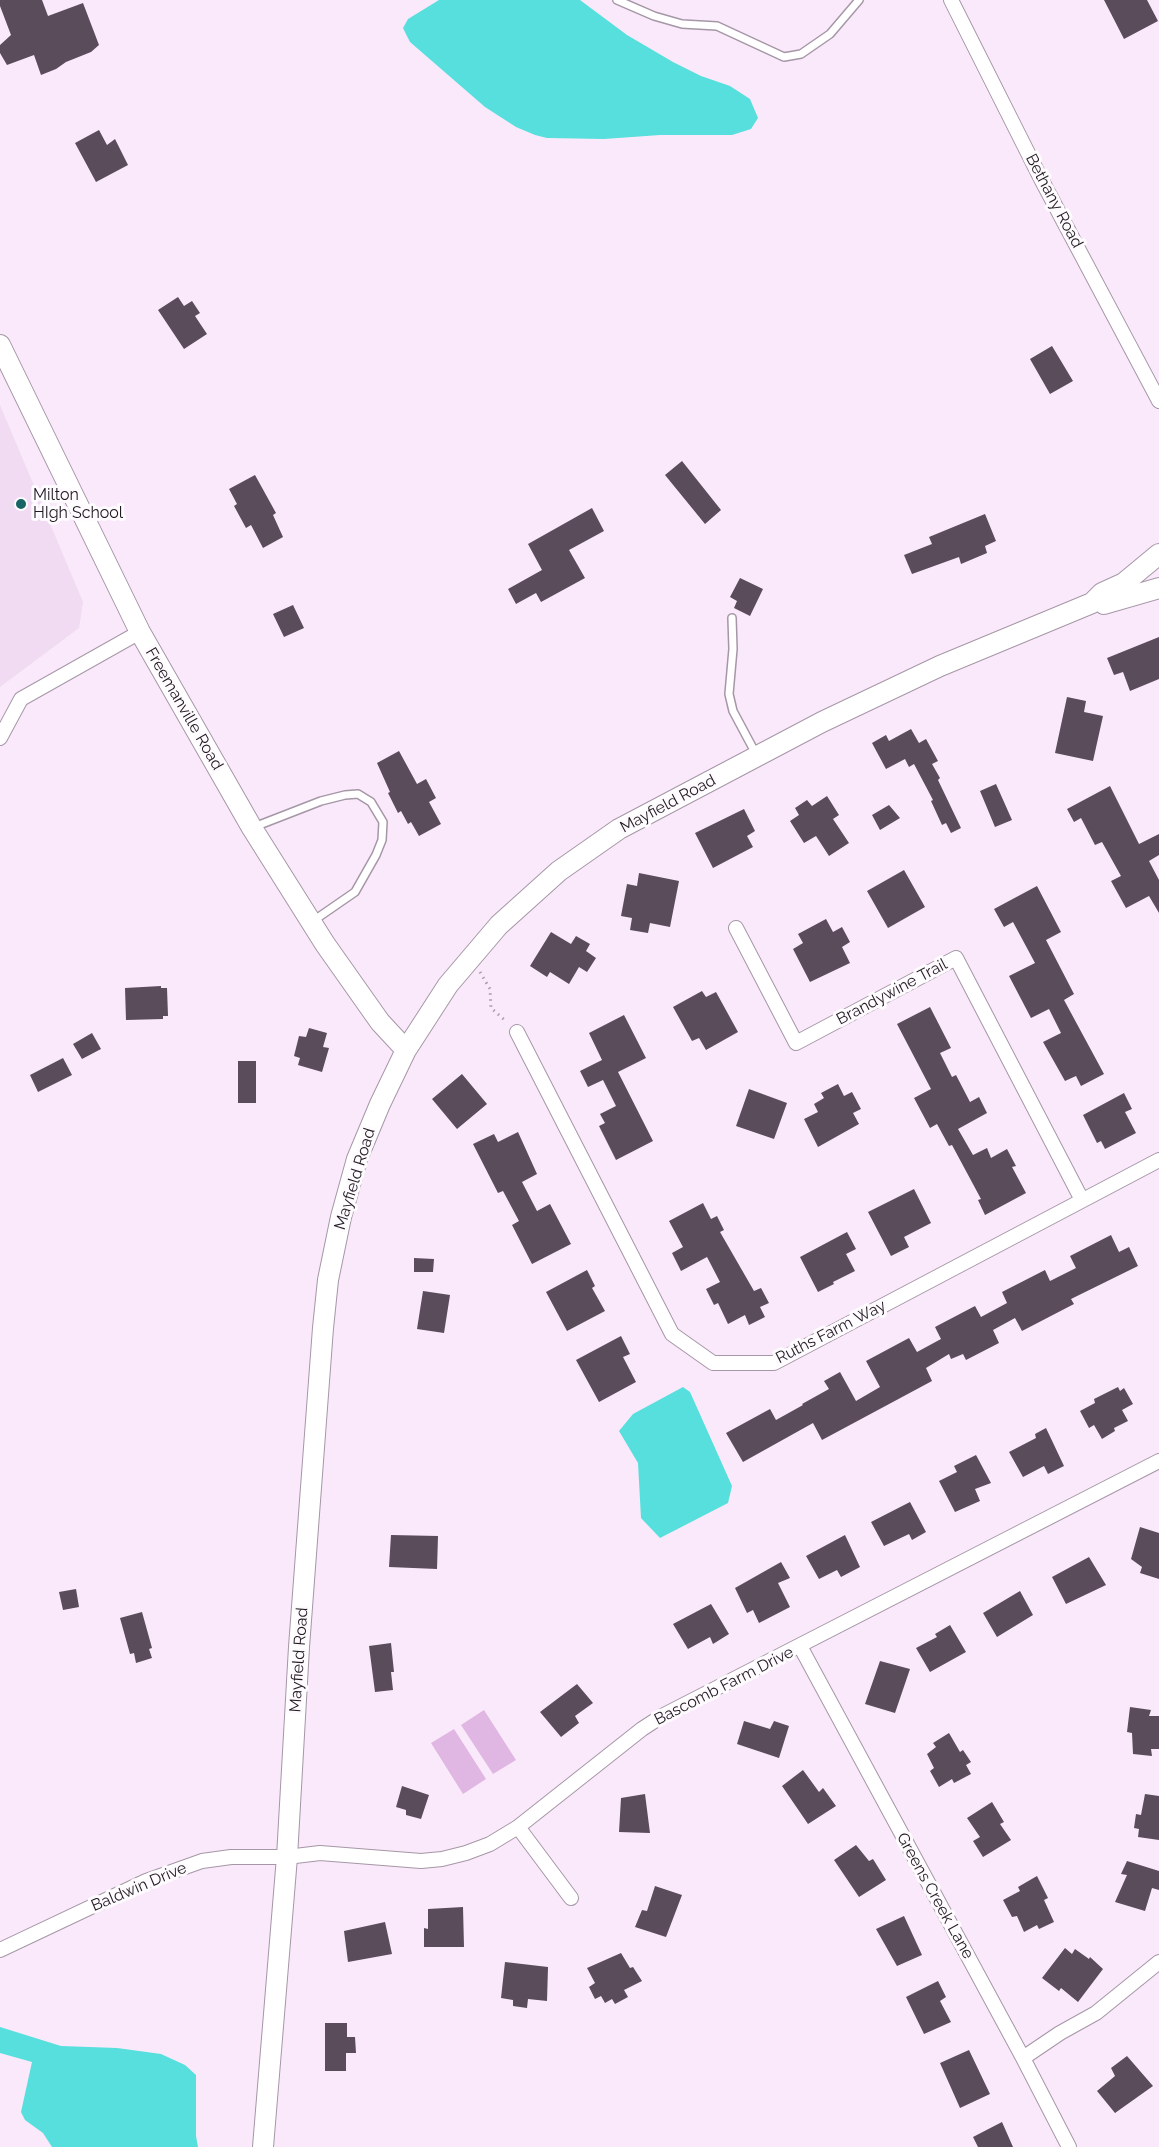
<!DOCTYPE html>
<style>
body{margin:0}
canvas{display:block;background:#f9e9fa}
</style>
<canvas width="1159" height="2147"></canvas>
<script>
const g = document.querySelector('canvas').getContext('2d');
g.lineJoin = 'round';
function fillPath(path, color) { g.fillStyle = color; g.fill(path, 'evenodd'); }
const toPath = rows => new Path2D(rows.map(r => 'M' + r).join(''));
function stroke(path, color, width, dash) { g.strokeStyle = color; g.lineWidth = width; g.lineCap = dash ? 'butt' : 'round'; g.setLineDash(dash || []); g.stroke(path); }
function write(font, color, halo, rows, align = 'center') {
  g.font = font + ' Raleway,sans-serif'; g.lineWidth = 6; g.setLineDash([]); g.textBaseline = 'middle'; g.strokeStyle = halo; g.fillStyle = color; for (const [text, x, y, turn = 0] of rows) {
    g.save(); g.translate(x, y); g.rotate((+turn || 0) * Math.PI / 180); g.textAlign = isNaN(turn) ? turn : align; if (halo) g.strokeText(text, 0, 0); g.fillText(text, 0, 0); g.restore();
  }
}
const built = toPath([
 [0,405,83,602,79,628,0,687]
]);
const green = toPath([
 [484,1710,516,1760,493,1774,461,1725],
 [454,1729,486,1779,463,1794,431,1743]
]);
const water = toPath([
 [439,0,580,0,627,35,673,62,701,76,730,86,750,99,758,118,751,129,732,135,660,135,604,139,547,138,535,135,516,127,485,107,410,42,403,28,408,19],
 [683,1387,690,1392,732,1486,728,1503,660,1538,641,1518,638,1463,619,1431,633,1414],
 [0,2027,61,2046,117,2048,161,2054,185,2065,196,2075,196,2136,198,2147,52,2147,43,2133,25,2120,21,2112,32,2062,0,2053]
]);
const building = toPath([
 [0,0,42,0,48,16,83,3,99,45,91,52,66,62,56,69,41,75,34,55,7,65,0,53,0,45,11,35,0,6],
 [1104,0,1147,0,1158,21,1124,39],
 [99,130,107,145,115,139,128,165,96,182,75,143],
 [178,297,184,306,192,301,200,313,195,316,207,334,184,349,158,310],
 [1052,346,1073,381,1050,394,1030,359],
 [682,461,721,510,705,524,665,475],
 [255,475,276,513,273,515,283,537,263,548,251,525,246,528,234,506,237,504,229,489],
 [592,508,604,531,569,550,585,578,541,602,536,593,516,604,508,589,542,570,528,544],
 [985,514,996,541,985,546,987,553,961,564,959,557,912,574,904,555,932,544,929,537],
 [740,578,763,589,750,616,734,608,737,601,730,597],
 [293,605,304,628,284,637,273,614],
 [1159,637,1159,679,1130,691,1123,672,1114,675,1107,658],
 [1067,697,1086,701,1084,712,1103,716,1093,761,1055,753],
 [911,729,919,743,926,739,938,761,932,764,940,778,938,780,961,828,951,833,946,823,942,825,931,801,933,800,914,764,909,767,905,759,886,769,872,743,886,735,889,741],
 [399,751,417,784,426,779,436,798,429,802,441,824,419,836,411,822,408,824,401,811,398,813,388,793,390,792,377,763],
 [996,784,1012,820,995,827,980,791],
 [1110,786,1139,844,1159,834,1159,855,1149,861,1159,880,1159,913,1149,896,1126,908,1111,881,1121,876,1102,842,1095,845,1081,818,1074,822,1067,809],
 [827,796,839,815,833,819,849,843,829,856,816,836,804,843,790,821,799,815,795,808,807,800,812,806],
 [889,805,900,818,880,830,872,815],
 [744,809,755,831,747,836,753,847,713,868,695,833],
 [904,870,925,907,888,928,867,891],
 [639,873,679,881,670,927,650,923,648,933,630,930,632,918,621,916,627,884,637,886],
 [1037,886,1061,932,1046,940,1074,994,1064,1000,1104,1074,1081,1086,1076,1076,1065,1081,1043,1042,1061,1033,1049,1009,1031,1018,1009,976,1035,963,1013,922,1004,927,994,909],
 [826,919,833,932,842,927,850,942,842,947,850,963,810,982,793,949,803,943,798,934],
 [551,932,571,944,576,936,590,944,586,951,596,958,587,972,579,967,569,984,550,972,547,977,530,966],
 [161,986,161,988,167,988,168,1016,163,1016,163,1019,126,1020,125,988],
 [702,991,706,997,716,992,738,1032,706,1050,699,1038,692,1041,673,1007],
 [930,1007,951,1048,940,1053,952,1077,956,1075,970,1102,979,1097,987,1113,958,1129,973,1155,987,1148,991,1158,1007,1149,1016,1166,1012,1167,1026,1193,985,1215,978,1200,981,1199,952,1145,949,1146,937,1124,930,1128,914,1098,931,1089,897,1024],
 [624,1015,646,1058,618,1072,653,1141,616,1160,599,1126,605,1123,600,1114,616,1106,603,1080,588,1087,580,1071,602,1060,589,1033],
 [309,1028,327,1033,323,1047,329,1048,322,1072,298,1065,300,1058,294,1056,299,1036,306,1037],
 [92,1033,101,1049,82,1059,73,1044],
 [63,1058,72,1075,38,1092,30,1075],
 [238,1061,256,1061,256,1103,238,1103],
 [462,1074,487,1104,457,1129,432,1099],
 [838,1084,844,1096,852,1092,861,1109,853,1113,859,1124,818,1147,804,1119,818,1112,814,1104,824,1098,821,1093],
 [749,1089,787,1103,774,1139,736,1126],
 [1124,1093,1132,1109,1125,1112,1136,1133,1105,1149,1101,1141,1097,1143,1083,1115],
 [518,1132,537,1174,522,1182,537,1211,550,1204,571,1244,532,1264,512,1225,519,1221,503,1191,498,1193,473,1144,494,1134,498,1142],
 [914,1189,931,1223,904,1237,909,1247,891,1256,868,1212],
 [703,1203,711,1219,717,1216,724,1230,720,1232,754,1291,761,1288,769,1303,760,1307,765,1317,749,1325,745,1315,728,1324,718,1303,714,1305,706,1289,720,1282,707,1257,681,1271,672,1253,683,1247,669,1221],
 [847,1232,856,1249,846,1254,855,1271,833,1282,834,1284,818,1292,800,1257],
 [1111,1235,1119,1252,1129,1247,1138,1266,1071,1299,1074,1304,1022,1331,1015,1318,993,1330,999,1343,966,1360,963,1354,951,1359,949,1354,926,1368,932,1381,822,1440,813,1423,743,1462,726,1433,770,1409,776,1420,803,1405,802,1404,829,1389,824,1381,840,1372,856,1401,880,1387,866,1361,909,1338,917,1352,941,1339,935,1327,975,1306,981,1317,1007,1303,1002,1292,1045,1270,1050,1281,1076,1268,1070,1256],
 [414,1258,434,1259,433,1272,414,1272],
 [587,1270,595,1286,592,1288,605,1311,567,1331,546,1292],
 [423,1291,450,1295,444,1333,417,1329],
 [621,1336,630,1354,623,1357,636,1382,599,1402,576,1360],
 [1118,1387,1120,1391,1124,1388,1133,1404,1122,1410,1128,1421,1114,1428,1115,1431,1102,1439,1094,1425,1089,1428,1080,1411,1095,1403,1094,1399],
 [1046,1428,1064,1466,1048,1474,1044,1466,1023,1477,1009,1452,1036,1438,1035,1434],
 [976,1455,991,1483,975,1489,980,1501,955,1512,939,1481,957,1472,954,1466],
 [910,1502,926,1532,912,1540,909,1534,884,1546,871,1522],
 [1140,1527,1159,1533,1159,1579,1140,1573,1142,1567,1131,1559],
 [391,1535,438,1536,437,1569,389,1567],
 [845,1535,860,1567,841,1577,837,1570,819,1579,806,1556],
 [1089,1557,1106,1585,1066,1604,1052,1577],
 [781,1562,790,1578,778,1583,790,1607,759,1623,753,1610,747,1613,735,1588],
 [76,1589,79,1607,63,1610,59,1592],
 [1020,1591,1033,1615,997,1637,983,1613],
 [711,1604,729,1634,713,1644,710,1637,688,1649,673,1624],
 [142,1612,152,1648,149,1649,152,1658,136,1663,134,1653,130,1654,120,1618],
 [950,1625,966,1652,930,1672,916,1648,937,1637,935,1634],
 [391,1643,394,1672,391,1672,393,1690,375,1692,369,1646],
 [880,1661,910,1669,895,1713,865,1704],
 [577,1684,593,1703,575,1716,579,1723,561,1737,540,1712],
 [1130,1707,1151,1710,1149,1716,1159,1716,1159,1749,1151,1749,1152,1756,1133,1754,1132,1733,1127,1732],
 [744,1721,770,1729,774,1721,789,1726,779,1758,737,1744],
 [949,1733,960,1752,963,1750,971,1762,966,1765,971,1774,954,1783,952,1779,939,1787,930,1771,934,1768,927,1754,936,1747,933,1743],
 [803,1770,819,1792,823,1788,836,1806,808,1824,782,1786],
 [402,1786,429,1795,421,1819,406,1815,406,1810,396,1807],
 [645,1794,650,1833,619,1832,621,1798],
 [1145,1794,1159,1796,1159,1840,1138,1837,1139,1829,1134,1828,1136,1814,1141,1815],
 [992,1802,1004,1822,1000,1824,1011,1840,983,1857,973,1841,980,1837,967,1818],
 [856,1845,869,1861,873,1859,886,1880,859,1897,834,1860],
 [1127,1861,1159,1871,1159,1890,1152,1888,1145,1911,1115,1902,1127,1875,1121,1874],
 [1037,1876,1048,1898,1044,1900,1054,1922,1039,1929,1037,1925,1024,1932,1017,1916,1012,1917,1003,1900,1020,1891,1018,1887],
 [655,1886,682,1895,666,1937,635,1927,642,1910,647,1911],
 [463,1907,464,1947,424,1947,424,1928,428,1929,428,1909],
 [904,1916,922,1955,897,1966,876,1929],
 [385,1922,392,1954,348,1962,344,1931],
 [1065,1948,1072,1954,1075,1949,1089,1959,1090,1957,1103,1969,1078,2002,1061,1988,1059,1991,1042,1978],
 [621,1953,630,1968,633,1967,642,1981,624,1990,628,1997,615,2004,612,1999,605,2003,601,1996,595,1999,589,1987,595,1983,587,1968],
 [505,1962,548,1967,547,2001,528,1999,527,2008,513,2006,513,2000,501,1998],
 [938,1981,946,1997,940,2001,951,2022,924,2034,906,1997],
 [325,2023,347,2023,347,2037,355,2037,356,2053,346,2053,346,2071,325,2071],
 [969,2050,990,2094,960,2108,940,2063],
 [1127,2056,1153,2086,1115,2113,1097,2091,1115,2076,1111,2068],
 [1002,2122,1013,2147,978,2147,973,2137]
]);
const path = toPath([
 [480,972,490,989,491,1008,507,1022]
]);
const lane = toPath([
 [617,0,654,16,682,24,717,26,784,57,801,54,830,34,859,0],
 [732,618,733,649,729,694,733,711,756,754],
 [254,827,321,801,345,795,358,794,371,802,383,822,382,840,376,855,355,892,313,921]
]);
const street = toPath([
 [951,0,1040,177,1159,401],
 [0,738,21,699,140,632],
 [736,928,796,1043,956,958,1082,1200],
 [517,1032,672,1334,713,1363,774,1363,1159,1160],
 [800,1646,1023,2058,1069,2147],
 [518,1827,571,1898],
 [0,1950,146,1881,202,1861,231,1857,287,1857,320,1853,421,1861,442,1859,466,1853,490,1844,518,1827,642,1729,662,1716,1159,1461],
 [1023,2058,1060,2033,1096,2013,1159,1962]
]);
const secondary = toPath([
 [0,345,140,632,252,828,325,944,380,1022,406,1050],
 [1104,604,1159,588],
 [263,2147,287,1857,299,1647,323,1328,328,1280,341,1217,357,1159,380,1104,406,1050,448,985,499,925,559,871,619,829,822,722,940,666,1092,603,1102,593,1124,583,1159,554]
]);
const markers = [
 [21,504,6,"#166564"]
];
const streetNames = [
 ["Bethany Road",1054,201,62],
 ["Freemanville Road",184,709,60],
 ["Mayfield Road",668,804,-28],
 ["Brandywine Trail",892,992,-28],
 ["Mayfield Road",355,1179,-73],
 ["Ruths Farm Way",831,1332,-27],
 ["Mayfield Road",299,1660,-86],
 ["Bascomb Farm Drive",724,1686,-27],
 ["Baldwin Drive",139,1887,-23],
 ["Greens Creek Lane",935,1896,61]
];
const poiNames = [
 ["Milton",33,495],
 ["HIgh School",33,513]
];
fillPath(built, '#f1dbf2');
fillPath(green, '#e0b7e2');
fillPath(water, '#56dfdd');
fillPath(building, '#5a4c5b');
stroke(lane, '#a697a7', 10);
stroke(street, '#a697a7', 16);
stroke(secondary, '#a697a7', 22);
stroke(path, '#ab9fac', 3, [1.5, 4.5]);
stroke(lane, '#fff', 7);
stroke(street, '#fff', 14);
stroke(secondary, '#fff', 20);
for (const [x, y, r, color] of markers) { const dot = new Path2D(); dot.arc(x, y, r, 0, 2 * Math.PI); g.fillStyle = color; g.fill(dot); stroke(dot, '#fefbfe', 2); }
write('16px', '#201a20', '#fefbfe', streetNames);
write('16px', '#201a20', '#fefbfe', poiNames, 'left');
</script>
